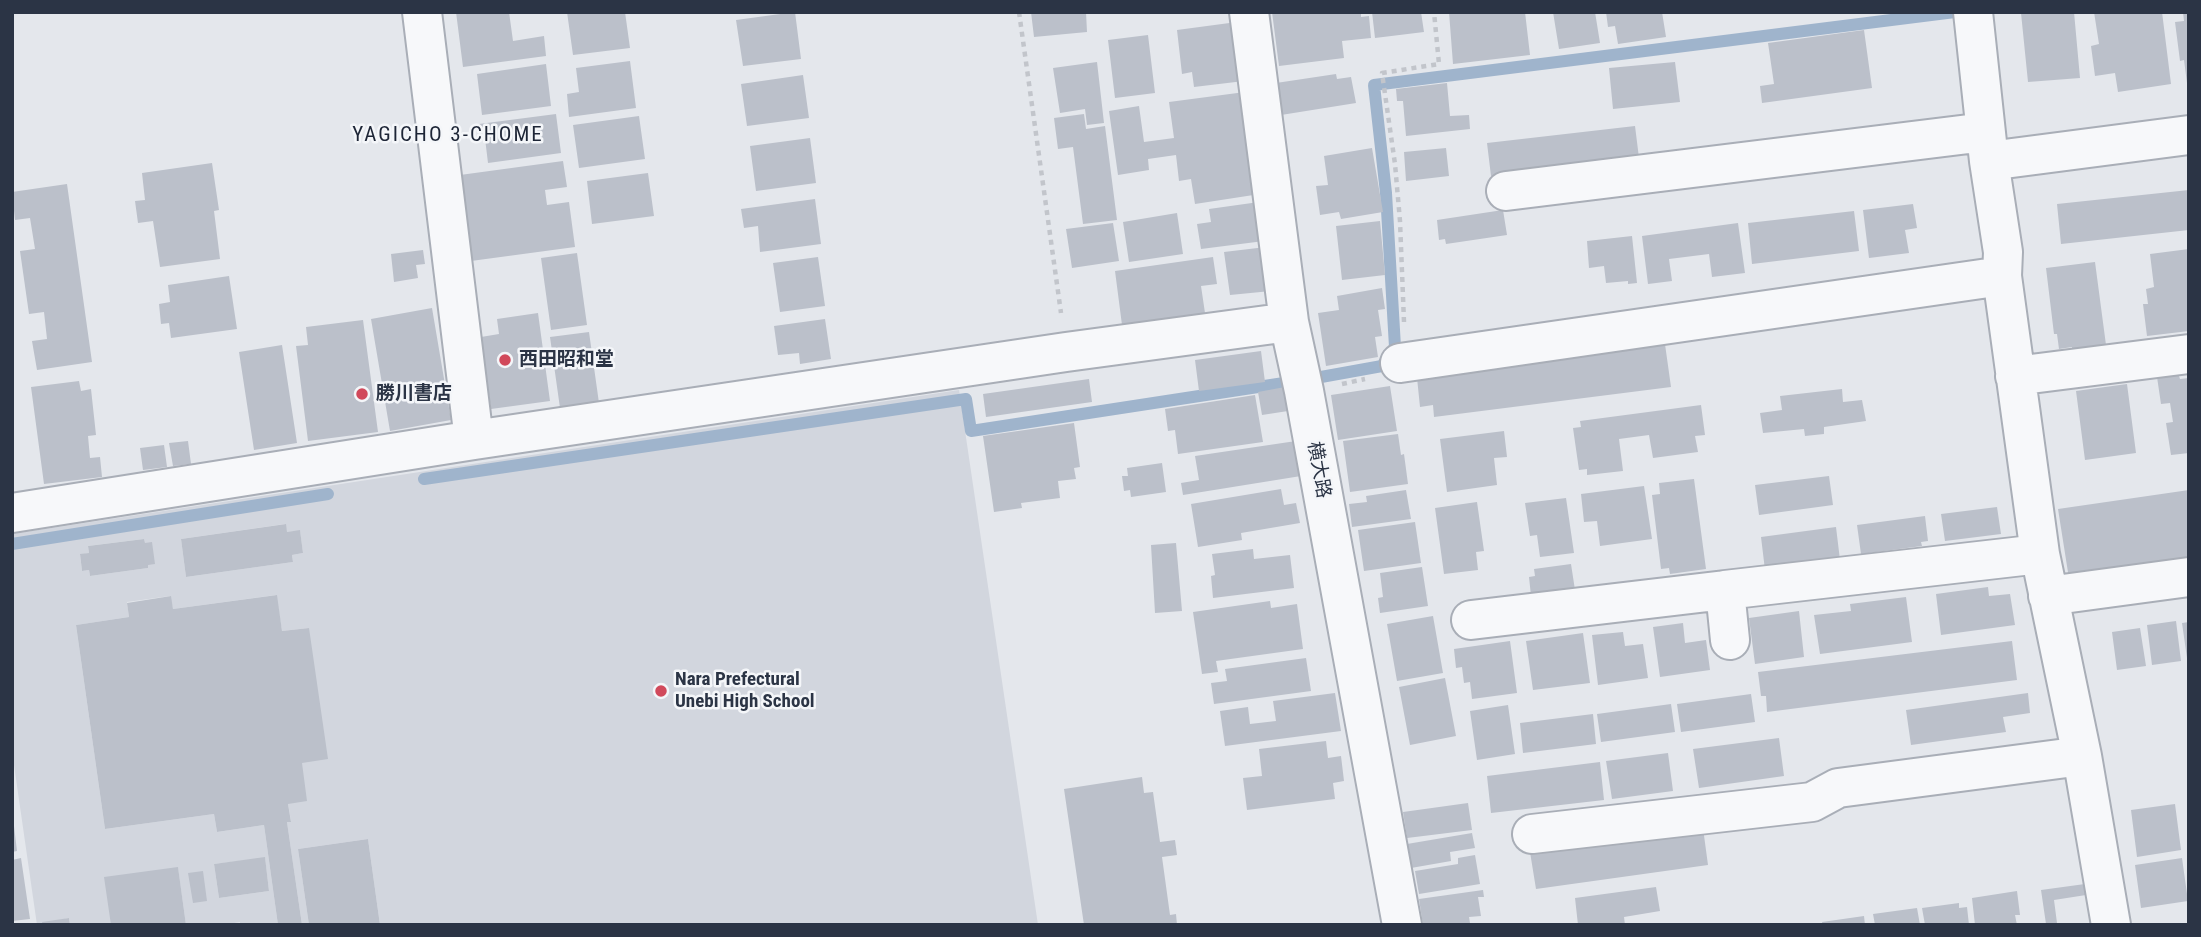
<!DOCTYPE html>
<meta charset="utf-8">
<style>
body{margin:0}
#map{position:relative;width:2201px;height:937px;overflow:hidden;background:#e4e7ec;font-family:"Roboto Condensed",sans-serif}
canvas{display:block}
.frame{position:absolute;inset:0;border:14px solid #2b3445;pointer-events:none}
</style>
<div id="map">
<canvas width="2201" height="937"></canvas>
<div class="frame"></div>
</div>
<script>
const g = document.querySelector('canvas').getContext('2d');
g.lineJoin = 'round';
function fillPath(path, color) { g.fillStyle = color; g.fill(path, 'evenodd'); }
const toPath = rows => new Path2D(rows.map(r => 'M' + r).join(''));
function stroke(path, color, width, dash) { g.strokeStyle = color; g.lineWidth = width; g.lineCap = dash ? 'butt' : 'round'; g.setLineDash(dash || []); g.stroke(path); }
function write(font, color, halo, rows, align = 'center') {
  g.font = font + ' "Roboto Condensed","Noto Sans JP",sans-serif'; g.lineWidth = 5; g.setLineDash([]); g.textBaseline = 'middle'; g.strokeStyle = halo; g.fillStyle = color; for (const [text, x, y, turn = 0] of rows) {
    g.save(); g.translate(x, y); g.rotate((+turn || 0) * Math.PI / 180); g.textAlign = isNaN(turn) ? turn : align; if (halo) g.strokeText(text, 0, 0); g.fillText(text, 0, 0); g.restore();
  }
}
const built = toPath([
 [959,390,1038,925,380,925,368,839,298,849,309,925,302,925,287,822,291,821,288,804,302,763,309,628,282,631,276,595,173,609,170,596,127,602,129,617,76,625,105,829,214,814,217,832,264,825,278,925,240,925,240,922,222,925,186,925,178,868,111,925,70,925,69,918,37,925,12,751,12,534],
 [285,524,287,532,300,531,303,553,292,555,293,562,186,577,181,539],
 [144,539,148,568,90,576,89,570,82,571,80,555,89,553,88,546],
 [265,858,269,891,219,898,214,864]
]);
const stream = toPath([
 [1321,377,1382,366,1395,347,1386,193,1374,85,1955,12],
 [424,479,966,399,971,431,1284,383],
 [12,544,328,494]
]);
const building = toPath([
 [456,12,509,12,513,41,544,36,546,56,463,67],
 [567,12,625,12,630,48,573,55],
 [795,12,801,59,743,66,736,20],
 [1031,12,1086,12,1087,32,1034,37],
 [1272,12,1361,12,1361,17,1369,16,1371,38,1342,41,1344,58,1279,66],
 [1372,12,1421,12,1424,32,1375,38],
 [1449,12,1525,12,1530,55,1453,64],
 [1553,12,1595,12,1600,43,1559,49],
 [1606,12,1662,12,1666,37,1618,44,1615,26,1608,27],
 [2074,12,2080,78,2028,82,2021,13],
 [2094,12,2162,12,2171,84,2118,92,2115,73,2095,76,2091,46,2099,44],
 [2183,12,2189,12,2189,83,2187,83,2184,60,2180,61,2175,22,2184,21],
 [1237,22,1244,81,1194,87,1192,72,1182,74,1177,30],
 [1864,30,1872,88,1762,103,1760,86,1774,84,1768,43],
 [1148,35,1155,93,1115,98,1108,40],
 [630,61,636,108,569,117,567,94,579,92,576,68],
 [1097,62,1104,123,1087,125,1085,109,1060,113,1053,68],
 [1675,62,1680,102,1613,109,1609,68],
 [546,64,551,106,482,115,477,74],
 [1336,74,1337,79,1351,77,1356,103,1281,115,1276,83],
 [803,75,809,118,747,126,741,84],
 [1447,83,1450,116,1469,115,1470,129,1406,136,1403,101,1397,101,1396,89],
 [1245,92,1260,194,1195,204,1191,179,1179,181,1176,155,1148,159,1149,170,1118,175,1109,111,1139,106,1144,142,1174,138,1169,102],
 [556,114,561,153,488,163,484,130,480,130,479,124],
 [1084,114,1086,129,1105,126,1117,220,1083,224,1073,147,1058,149,1054,118],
 [639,116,645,159,579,168,573,125],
 [1635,126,1639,158,1491,176,1487,143],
 [810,138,816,183,756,191,750,146],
 [1372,148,1383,212,1341,219,1339,212,1320,215,1316,186,1328,185,1324,156],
 [1446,148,1449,176,1406,181,1404,152],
 [563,161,567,187,545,190,547,205,569,202,575,247,471,261,460,175],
 [212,163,219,210,214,211,220,259,160,267,153,221,138,223,135,201,145,200,142,173],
 [648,173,654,216,592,224,587,181],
 [67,184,92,362,37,370,32,341,47,339,44,312,29,314,20,251,35,249,30,218,15,220,12,192],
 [2189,190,2189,230,2061,244,2057,204],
 [815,199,821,244,760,252,758,226,744,228,741,209],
 [1259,202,1264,241,1201,249,1197,224,1211,222,1209,209],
 [1913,204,1917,228,1905,230,1909,253,1869,258,1863,210],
 [1503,210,1507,235,1446,244,1445,239,1439,240,1437,220],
 [1854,211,1859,251,1752,264,1748,223],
 [1177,213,1183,254,1129,262,1123,222],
 [1380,221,1385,275,1342,280,1336,226],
 [1113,223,1119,261,1072,268,1066,229],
 [1738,223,1745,273,1712,277,1709,254,1669,259,1672,281,1648,284,1642,236],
 [1632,236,1637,283,1628,284,1628,281,1606,283,1604,266,1589,268,1587,241],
 [1266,247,1271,291,1230,295,1224,252],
 [2189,249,2189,331,2147,336,2143,304,2148,304,2146,289,2154,287,2150,254],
 [423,250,425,264,416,265,418,278,394,282,391,254],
 [577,253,587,325,551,330,541,258],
 [818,257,825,306,780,312,773,263],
 [1213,257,1217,284,1201,286,1205,313,1122,325,1115,271],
 [2095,262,2106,345,2072,350,2072,347,2059,349,2057,334,2054,334,2046,268],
 [229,276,237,329,171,338,169,323,161,324,159,304,170,302,168,285],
 [1382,288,1385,309,1378,310,1382,336,1375,337,1378,357,1326,366,1318,313,1339,310,1337,296],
 [432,308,451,420,390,431,371,319],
 [538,313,550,401,491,409,481,337,499,334,497,319],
 [825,319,831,359,800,364,799,353,778,355,774,326],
 [363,320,378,432,308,441,296,346,308,345,306,327],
 [589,332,599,403,560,408,550,337],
 [1664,337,1671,387,1434,417,1433,405,1420,407,1416,368],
 [282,345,297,443,254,450,239,352],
 [1261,351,1265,382,1199,391,1195,360],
 [2178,373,2180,379,2189,378,2189,453,2171,455,2166,423,2173,422,2170,403,2161,404,2157,377],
 [1089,379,1092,402,986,417,983,394],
 [79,381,81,391,91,389,96,435,88,436,90,458,100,457,102,477,44,484,31,387],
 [2127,384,2136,453,2085,460,2076,391],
 [1390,386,1397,431,1338,440,1331,395],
 [1285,387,1288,411,1262,415,1258,392],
 [1842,389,1843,402,1862,400,1866,421,1824,427,1824,434,1805,436,1804,429,1763,433,1760,413,1782,410,1780,396],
 [1255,395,1263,442,1178,454,1175,430,1168,431,1165,409],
 [1701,405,1705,435,1695,436,1698,452,1653,458,1649,435,1619,439,1623,471,1587,475,1587,469,1579,470,1573,428,1581,427,1580,421],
 [1074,423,1080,467,1074,468,1076,479,1058,481,1060,498,1021,503,1022,508,994,512,983,436],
 [1504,431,1507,457,1494,458,1497,485,1447,492,1440,439],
 [1398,434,1401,455,1404,454,1408,484,1350,492,1343,441],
 [188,441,191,464,173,466,169,443],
 [1296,441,1301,476,1183,495,1181,483,1199,480,1195,456],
 [164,445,167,467,143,470,140,448],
 [1162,463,1166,492,1131,497,1130,490,1124,491,1122,476,1128,476,1127,468],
 [1829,476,1833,505,1759,515,1755,485],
 [1694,479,1706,569,1670,574,1669,568,1661,569,1652,495,1660,494,1659,483],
 [1644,486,1652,539,1600,546,1597,521,1584,522,1581,494],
 [1281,489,1284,505,1296,503,1300,523,1241,533,1242,540,1198,547,1191,504],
 [1406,490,1411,519,1352,527,1349,504,1367,502,1366,496],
 [2189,490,2189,568,2070,585,2058,509],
 [1566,498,1574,553,1540,557,1537,535,1530,536,1525,503],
 [1477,502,1484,551,1476,552,1478,570,1444,574,1435,508],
 [1997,507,2001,534,1945,541,1941,514],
 [1925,516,1928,541,1921,542,1922,546,1861,554,1857,525],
 [1415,522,1421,563,1364,571,1358,530],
 [286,524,287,532,300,530,303,553,292,555,293,562,186,577,181,539],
 [1836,527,1840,560,1765,570,1761,537],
 [144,539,145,543,152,542,155,564,148,565,148,568,90,576,89,570,82,571,80,554,89,553,88,546],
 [1176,543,1182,611,1155,613,1151,545],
 [1253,549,1254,559,1290,555,1294,588,1213,598,1211,576,1215,575,1212,554],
 [1571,564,1575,590,1531,596,1529,577,1535,576,1534,569],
 [1422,567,1428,606,1380,613,1378,598,1383,597,1380,573],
 [1988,587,1989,596,2010,594,2015,625,1941,635,1936,594],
 [277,595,282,631,309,628,328,759,302,763,307,801,288,804,291,822,287,822,302,925,278,925,264,825,217,832,214,814,105,829,76,625,129,617,127,603,171,596,173,609],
 [1906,597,1912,642,1820,654,1814,615,1851,611,1850,604],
 [1270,601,1271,608,1297,604,1303,649,1216,661,1218,672,1202,674,1193,612],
 [1799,611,1804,657,1755,664,1749,618],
 [1433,616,1443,673,1397,681,1387,624],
 [2176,621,2181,661,2152,665,2147,625],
 [2189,622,2189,658,2187,658,2182,623],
 [1683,623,1685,643,1706,640,1710,670,1660,677,1653,627],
 [2140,628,2146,666,2117,670,2112,632],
 [1623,632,1625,646,1643,644,1648,678,1598,685,1592,635],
 [1583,633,1590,683,1533,690,1526,641],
 [1510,641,1517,693,1472,699,1470,682,1464,683,1462,667,1456,668,1454,649],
 [2012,641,2017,680,1767,712,1766,696,1761,696,1758,672],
 [1306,658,1311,691,1214,704,1211,683,1227,681,1225,669],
 [1445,678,1456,736,1410,745,1399,687],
 [1335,693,1341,731,1225,746,1220,711,1248,707,1250,724,1276,721,1273,701],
 [2028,693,2030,713,2003,717,2006,732,1911,745,1906,710],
 [1751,694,1755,722,1681,732,1677,704],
 [1671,704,1675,732,1601,742,1597,714],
 [1508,705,1515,754,1477,760,1470,711],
 [1593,714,1596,744,1523,753,1520,723],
 [1779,738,1784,776,1699,788,1693,749],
 [1326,741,1328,758,1341,756,1344,781,1333,783,1335,799,1247,810,1243,778,1262,776,1259,749],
 [1668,753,1673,791,1612,799,1606,761],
 [1600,762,1604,800,1491,813,1487,776],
 [1142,777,1144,793,1153,792,1160,842,1175,840,1177,855,1162,857,1170,915,1176,914,1177,925,1084,925,1064,789],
 [1468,803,1472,830,1407,838,1403,812],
 [2175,804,2181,850,2137,857,2131,810],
 [12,826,14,826,17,851,12,852],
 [1703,828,1708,865,1536,889,1530,852],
 [1472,833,1475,848,1450,852,1451,861,1411,868,1407,844],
 [368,839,380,925,309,925,298,849],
 [1475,855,1480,884,1419,894,1415,871,1458,864,1458,858],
 [265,857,269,891,219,898,214,864],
 [21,858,30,919,12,921,12,860],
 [2182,858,2188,901,2141,908,2135,865],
 [178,867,186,925,111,925,104,877],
 [203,871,207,901,193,903,188,873],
 [2085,884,2086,895,2054,900,2057,923,2046,924,2041,890],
 [1656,887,1660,911,1624,917,1625,925,1578,925,1575,898],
 [1483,890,1484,897,1478,897,1481,916,1469,917,1470,923,1423,925,1419,899],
 [2017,891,2020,915,2015,915,2017,925,1975,925,1972,898],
 [1959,903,1959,908,1967,907,1969,925,1925,925,1922,908],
 [1917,908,1920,925,1875,925,1873,914],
 [1864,916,1865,925,1823,925,1822,922],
 [69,918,70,925,43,925,42,922]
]);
const path = toPath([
 [1019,12,1061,313],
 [1404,322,1400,221,1395,164,1382,73,1439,64,1434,12],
 [1342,384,1365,379]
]);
const minor = toPath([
 [422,12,474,440],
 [1249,12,1289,322,1304,391,1402,925],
 [1973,12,1989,161,2003,252,2002,276,2040,554,2082,756,2111,925],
 [1989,161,2189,135],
 [1506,191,1985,132],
 [1400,363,2002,276],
 [2015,376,2189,354],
 [12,513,474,440,1066,352,1289,322],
 [2048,596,2189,577],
 [1471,620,1725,590],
 [1730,640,1725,590,2040,554],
 [1532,834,1812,802,1838,788,2082,756]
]);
const markers = [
 [505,360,7,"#d1495b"],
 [362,394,7,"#d1495b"],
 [661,691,7,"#d1495b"]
];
const poiNames = [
 ["西田昭和堂",519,360],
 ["勝川書店",376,394],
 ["Nara Prefectural",675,680],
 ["Unebi High School",675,702]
];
const streetNames = [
 ["横大路",1318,470,80]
];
const neighbourhoodNames = [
 ["YAGICHO 3-CHOME",448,136]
];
fillPath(built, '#d2d6de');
stroke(stream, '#9fb4cc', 12);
fillPath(building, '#bbc0ca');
stroke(minor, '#a9aeb7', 42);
stroke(path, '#c2c5cb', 4.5, [5, 5]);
stroke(minor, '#f7f8fa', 38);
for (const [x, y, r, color] of markers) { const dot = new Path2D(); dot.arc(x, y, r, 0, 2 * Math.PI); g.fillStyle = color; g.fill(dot); stroke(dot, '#f4f6f9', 2.5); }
write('bold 19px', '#2b3445', '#f4f6f9', poiNames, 'left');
write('19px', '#2b3445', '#f4f6f9', streetNames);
g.letterSpacing = '2px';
write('21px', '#1d2536', '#f4f6f9', neighbourhoodNames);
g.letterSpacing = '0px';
</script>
